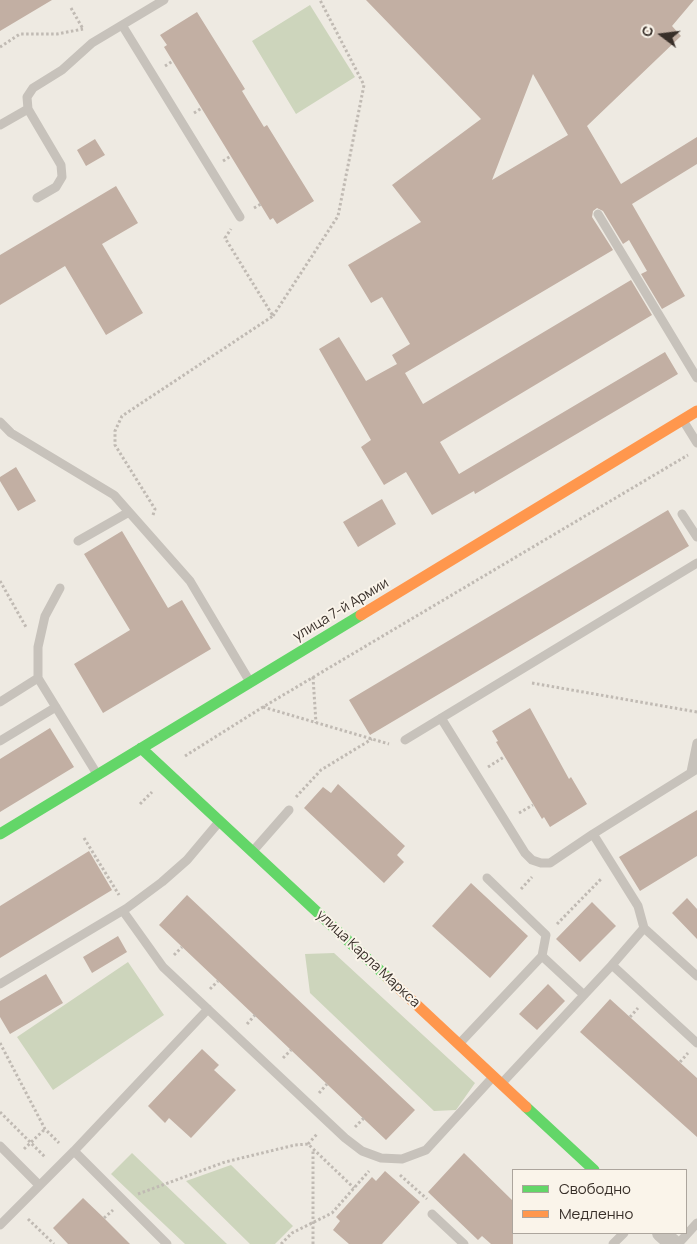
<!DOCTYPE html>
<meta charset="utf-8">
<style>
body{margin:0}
#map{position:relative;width:697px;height:1244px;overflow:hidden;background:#eeeae2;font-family:Manrope,sans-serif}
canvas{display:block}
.legend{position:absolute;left:512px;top:1169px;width:175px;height:65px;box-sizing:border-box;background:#faf4ea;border:1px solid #aca59d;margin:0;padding:6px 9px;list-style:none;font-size:15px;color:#382f29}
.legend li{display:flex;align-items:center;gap:10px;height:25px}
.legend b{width:25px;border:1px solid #aca59d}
.north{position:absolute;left:637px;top:10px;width:50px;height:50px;-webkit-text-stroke:4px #faf4ea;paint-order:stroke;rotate:285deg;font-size:14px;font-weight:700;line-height:20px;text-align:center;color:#382f29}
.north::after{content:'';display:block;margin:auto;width:18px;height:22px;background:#382f29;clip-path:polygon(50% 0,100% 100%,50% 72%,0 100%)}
</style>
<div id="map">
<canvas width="697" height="1244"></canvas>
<ul class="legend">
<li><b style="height:6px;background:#63d668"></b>Свободно</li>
<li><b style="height:6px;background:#ff974d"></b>Медленно</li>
</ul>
<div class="north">С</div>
</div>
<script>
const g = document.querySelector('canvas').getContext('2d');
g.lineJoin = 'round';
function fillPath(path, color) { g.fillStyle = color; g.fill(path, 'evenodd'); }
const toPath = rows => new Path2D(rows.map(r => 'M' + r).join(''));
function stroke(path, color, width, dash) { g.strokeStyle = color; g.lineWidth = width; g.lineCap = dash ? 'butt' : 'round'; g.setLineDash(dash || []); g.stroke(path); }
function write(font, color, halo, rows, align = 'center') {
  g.font = font + ' Manrope,sans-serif'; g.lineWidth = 4; g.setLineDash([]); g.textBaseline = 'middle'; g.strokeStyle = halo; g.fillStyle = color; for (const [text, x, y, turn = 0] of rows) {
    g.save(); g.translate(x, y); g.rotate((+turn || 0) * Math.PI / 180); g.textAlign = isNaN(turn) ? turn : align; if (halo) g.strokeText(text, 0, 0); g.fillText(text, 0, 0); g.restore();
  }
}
const green = toPath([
 [310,5,355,77,296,114,252,41],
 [334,953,475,1083,456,1110,434,1111,310,993,305,954],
 [128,962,164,1015,53,1090,17,1037],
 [132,1153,227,1244,185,1244,111,1174],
 [231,1165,293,1226,275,1244,250,1244,186,1181]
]);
const building = toPath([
 [0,0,52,0,0,31],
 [366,0,694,0,672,26,681,36,587,126,621,184,697,137,697,164,632,204,685,296,662,309,641,274,647,271,629,240,623,244,603,211,597,208,593,211,592,217,613,250,405,373,423,404,631,280,652,315,440,442,459,474,665,352,678,374,475,494,474,491,432,515,406,472,384,485,361,447,371,440,319,349,339,337,366,381,397,364,392,355,410,344,382,297,371,303,348,265,421,222,392,185,481,119],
 [533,74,568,135,492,180],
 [197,12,245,89,242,91,264,127,267,125,314,201,277,224,273,218,270,220,164,47,167,45,160,35],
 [95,139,105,155,86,166,77,150],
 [116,186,138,223,102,244,143,313,106,335,65,266,0,305,0,255],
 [16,467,36,501,18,511,0,481,0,477],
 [382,499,396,524,358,547,343,522],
 [668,510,689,546,370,735,349,700],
 [122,531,168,608,182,600,211,649,103,713,74,664,130,630,84,554],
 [530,708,569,779,571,777,587,804,550,827,544,817,542,819,496,742,498,741,492,731],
 [50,728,74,767,0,812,0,759],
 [338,784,405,846,397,855,404,862,384,883,304,808,323,787,331,793],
 [697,810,697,856,640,891,619,857],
 [89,851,112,890,0,958,0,906],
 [471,883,528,936,490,978,432,926],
 [187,895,415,1110,386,1140,159,925],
 [687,898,697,909,697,939,672,913],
 [592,902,616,926,580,962,556,939],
 [118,936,127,952,92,973,83,957],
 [46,974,63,1003,10,1034,0,1017,0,1001],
 [548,984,565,1001,537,1030,519,1014],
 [610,999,697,1078,697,1137,580,1032],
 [202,1049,219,1065,214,1070,236,1090,191,1138,169,1118,165,1123,148,1106],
 [464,1153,513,1201,513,1244,491,1244,482,1236,478,1240,428,1192],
 [385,1171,420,1202,382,1244,349,1244,333,1230,340,1221,336,1217,372,1177,376,1181],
 [83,1198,104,1218,130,1244,68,1244,53,1228]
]);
const path = toPath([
 [71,8,83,29],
 [0,47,20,34,57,34,83,29],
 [165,66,173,61],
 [194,113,202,108],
 [223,161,231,156],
 [254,208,261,204],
 [273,316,338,216,364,85,320,0],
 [153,515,155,509,115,445,115,431,122,416,273,316,225,238,231,229],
 [0,581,26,627],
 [313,677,316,723],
 [532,683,697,712],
 [263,707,389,744],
 [185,756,263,707,688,455],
 [488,767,504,757],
 [296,797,321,770,372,739],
 [140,804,152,792],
 [519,813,533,805],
 [84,838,119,895],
 [521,889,532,877],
 [557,924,602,878],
 [174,955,182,947],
 [210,989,218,981],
 [630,1017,638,1008],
 [247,1024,255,1015],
 [0,1043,45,1129,59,1143],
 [283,1058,291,1050],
 [680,1062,688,1053],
 [319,1093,327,1084],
 [0,1112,45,1157],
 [355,1127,364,1118],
 [308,1144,318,1133],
 [24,1149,45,1129],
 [400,1175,427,1199],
 [138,1194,225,1162,295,1145,308,1144,354,1188],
 [104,1218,113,1210],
 [28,1219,54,1244],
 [281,1244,292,1233,332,1213,369,1171],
 [313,1244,313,1150]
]);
const lane = toPath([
 [122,25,240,217],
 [0,125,28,109],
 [37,198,56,187,62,177,61,165,28,109,27,97,33,88,62,70,92,43,164,0],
 [598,214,697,378],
 [0,422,11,433,114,495,190,581,250,682],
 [684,422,697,443],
 [682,514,697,537],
 [78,541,129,512],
 [60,588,45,616,38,647,38,678,97,774],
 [0,702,38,678],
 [441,718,525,853,532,860,541,863,550,863,593,834],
 [405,740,697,563],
 [0,741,56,707],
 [691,772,697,743],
 [253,851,289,810],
 [487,878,546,935,542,956],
 [123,911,163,967,345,1138,362,1151,381,1158,402,1159,426,1150,492,1078],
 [644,928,638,906,593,834,697,769],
 [612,965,644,928,697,976],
 [0,984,127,908,162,882,187,860,219,822],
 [459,1044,542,956,584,995],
 [502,1083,612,965,697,1043],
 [0,1146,39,1185],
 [74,1151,208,1009],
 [432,1214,464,1244],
 [0,1225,74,1151,167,1244],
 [613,1244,624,1233],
 [678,1244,697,1223]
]);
const street = toPath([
 [661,1233,674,1244]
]);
const fast = toPath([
 [141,748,388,978],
 [0,834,361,615],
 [526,1107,594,1170]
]);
const slow = toPath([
 [361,615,697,411],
 [388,978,526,1107]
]);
const streetNames = [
 ["улица 7-й Армии",341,610,-31],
 ["улица Карла Маркса",368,959,43]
];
fillPath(green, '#cdd5bc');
fillPath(building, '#c2afa3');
stroke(path, '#c0bab3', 3, [2.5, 2.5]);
stroke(lane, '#c7c2bb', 9);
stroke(street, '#c7c2bb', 18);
stroke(fast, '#63d668', 11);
stroke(slow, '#ff974d', 11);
write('14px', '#382f29', '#faf4ea', streetNames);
</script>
